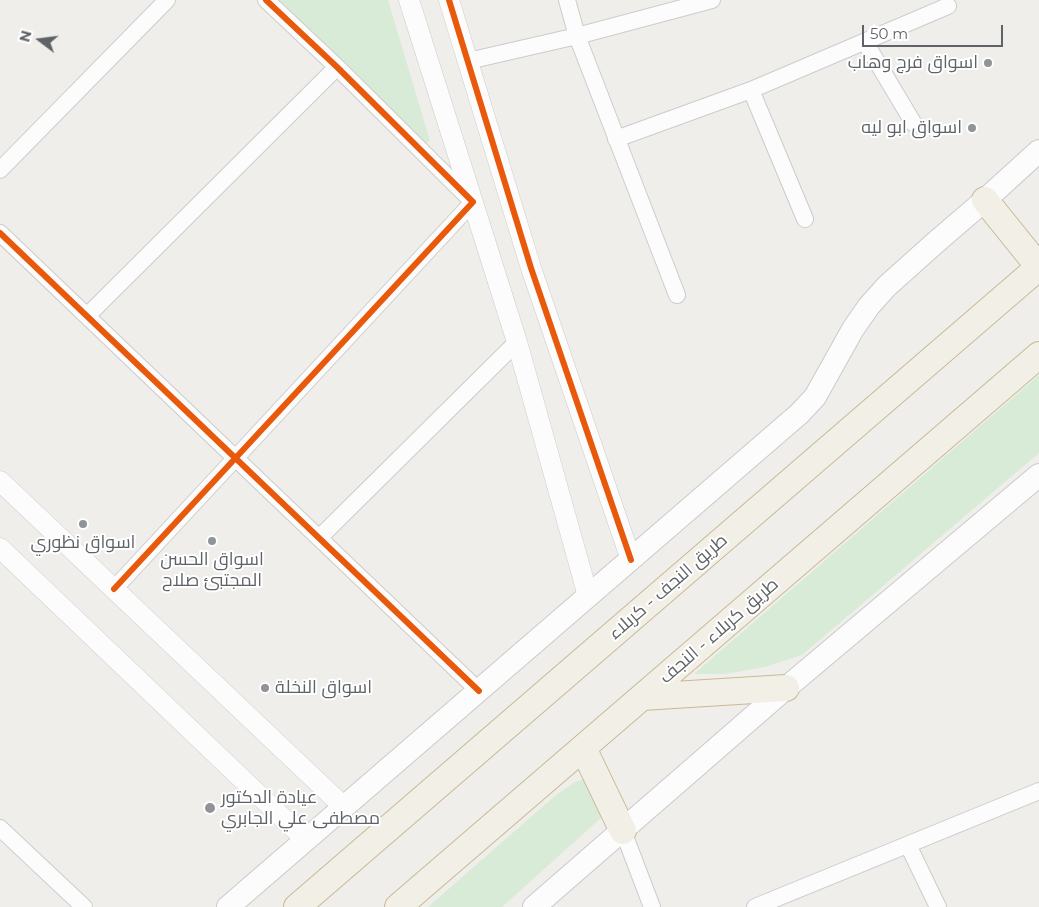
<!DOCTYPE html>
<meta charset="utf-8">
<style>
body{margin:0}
#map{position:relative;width:1039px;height:907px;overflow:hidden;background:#efeeea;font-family:Montserrat,sans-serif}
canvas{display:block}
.north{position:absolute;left:15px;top:15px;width:50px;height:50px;-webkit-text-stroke:4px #fff;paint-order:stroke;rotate:285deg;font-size:14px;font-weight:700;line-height:20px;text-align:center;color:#5f6368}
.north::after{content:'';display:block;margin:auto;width:18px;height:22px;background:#5f6368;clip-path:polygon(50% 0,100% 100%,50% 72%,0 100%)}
.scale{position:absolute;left:862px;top:25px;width:141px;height:22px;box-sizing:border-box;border:2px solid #5f6368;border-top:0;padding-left:6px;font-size:15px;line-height:18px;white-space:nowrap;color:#5f6368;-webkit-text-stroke:4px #fff;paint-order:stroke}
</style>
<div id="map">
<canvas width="1039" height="907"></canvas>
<div class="north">N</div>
<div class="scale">50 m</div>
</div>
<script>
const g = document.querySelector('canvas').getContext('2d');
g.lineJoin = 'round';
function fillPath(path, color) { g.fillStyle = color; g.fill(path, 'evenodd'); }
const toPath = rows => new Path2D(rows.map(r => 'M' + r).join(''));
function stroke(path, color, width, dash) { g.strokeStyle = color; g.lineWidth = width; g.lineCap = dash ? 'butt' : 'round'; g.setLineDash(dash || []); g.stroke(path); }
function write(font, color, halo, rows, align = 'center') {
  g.font = font + ' Montserrat,Cairo,sans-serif'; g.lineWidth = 4; g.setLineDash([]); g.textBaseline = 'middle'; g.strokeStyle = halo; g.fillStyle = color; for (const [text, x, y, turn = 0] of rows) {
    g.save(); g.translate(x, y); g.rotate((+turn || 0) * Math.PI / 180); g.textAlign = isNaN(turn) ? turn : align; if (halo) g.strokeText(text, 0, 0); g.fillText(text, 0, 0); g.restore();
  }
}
const green = toPath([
 [279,0,388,0,430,141,418,146,365,83],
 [1039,375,1039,453,802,655,765,667,725,674,694,674],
 [589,778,607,805,602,817,502,907,428,907,556,795,575,782]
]);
const minor = toPath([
 [567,0,577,36,677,295],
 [865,42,914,124],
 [468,61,577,36,712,0],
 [751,90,805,219],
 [616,139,751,90,948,6],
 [0,170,167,0],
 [0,233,479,691],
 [87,316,337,67],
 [319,538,517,342],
 [114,589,473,202,337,67,266,0],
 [0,828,84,907],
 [623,831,652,907],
 [908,845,938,907],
 [755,907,1039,791]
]);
const tertiary = toPath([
 [409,0,517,342,588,596],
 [449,0,531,268,631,560],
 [0,481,344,807],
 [0,548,306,840]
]);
const secondary = toPath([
 [228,907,799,414,815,397,853,329,869,306,887,286,935,243,985,200,1039,151],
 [534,907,786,688,1039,475]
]);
const trunk = toPath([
 [985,200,1039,267],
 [642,697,786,688],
 [583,748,623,831],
 [297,907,1039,267],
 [398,907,1039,355]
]);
const cycleway = toPath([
 [449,0,531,268,631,560],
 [0,233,479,691],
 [114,589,473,202,337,67,266,0]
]);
const markers = [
 [988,63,5,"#919496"],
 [972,128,5,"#919496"],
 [83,524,5,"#919496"],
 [212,541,5,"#919496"],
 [265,688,5,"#919496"],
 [210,808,6,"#919496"]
];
const poiNames = [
 ["اسواق فرج وهاب",978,63],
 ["اسواق ابو ليه",962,128],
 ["اسواق نظوري",83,543,"center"],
 ["اسواق الحسن",212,560,"center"],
 ["المجتبئ صلاح",212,581,"center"],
 ["اسواق النخلة",275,688,"left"],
 ["عيادة الدكتور",221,798,"left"],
 ["مصطفى علي الجابري",221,819,"left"]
];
const streetNames = [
 ["طريق النجف - كربلاء",668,587,-41],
 ["طريق كربلاء - النجف",719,631,-41]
];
fillPath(green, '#d8ebd6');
stroke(minor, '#cbcccc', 18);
stroke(tertiary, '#cbcccc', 21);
stroke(secondary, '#cacacb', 24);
stroke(trunk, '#c8b996', 28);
stroke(minor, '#fdfcfc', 16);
stroke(tertiary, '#fdfcfc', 20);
stroke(secondary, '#fdfcfc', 22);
stroke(trunk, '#f2f0e6', 26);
stroke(cycleway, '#e8590c', 6);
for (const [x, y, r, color] of markers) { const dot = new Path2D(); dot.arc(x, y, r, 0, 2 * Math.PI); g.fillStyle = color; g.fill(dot); stroke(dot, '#fff', 2); }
write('18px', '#5f6368', '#fff', poiNames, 'right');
write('18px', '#5f6368', '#fff', streetNames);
</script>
